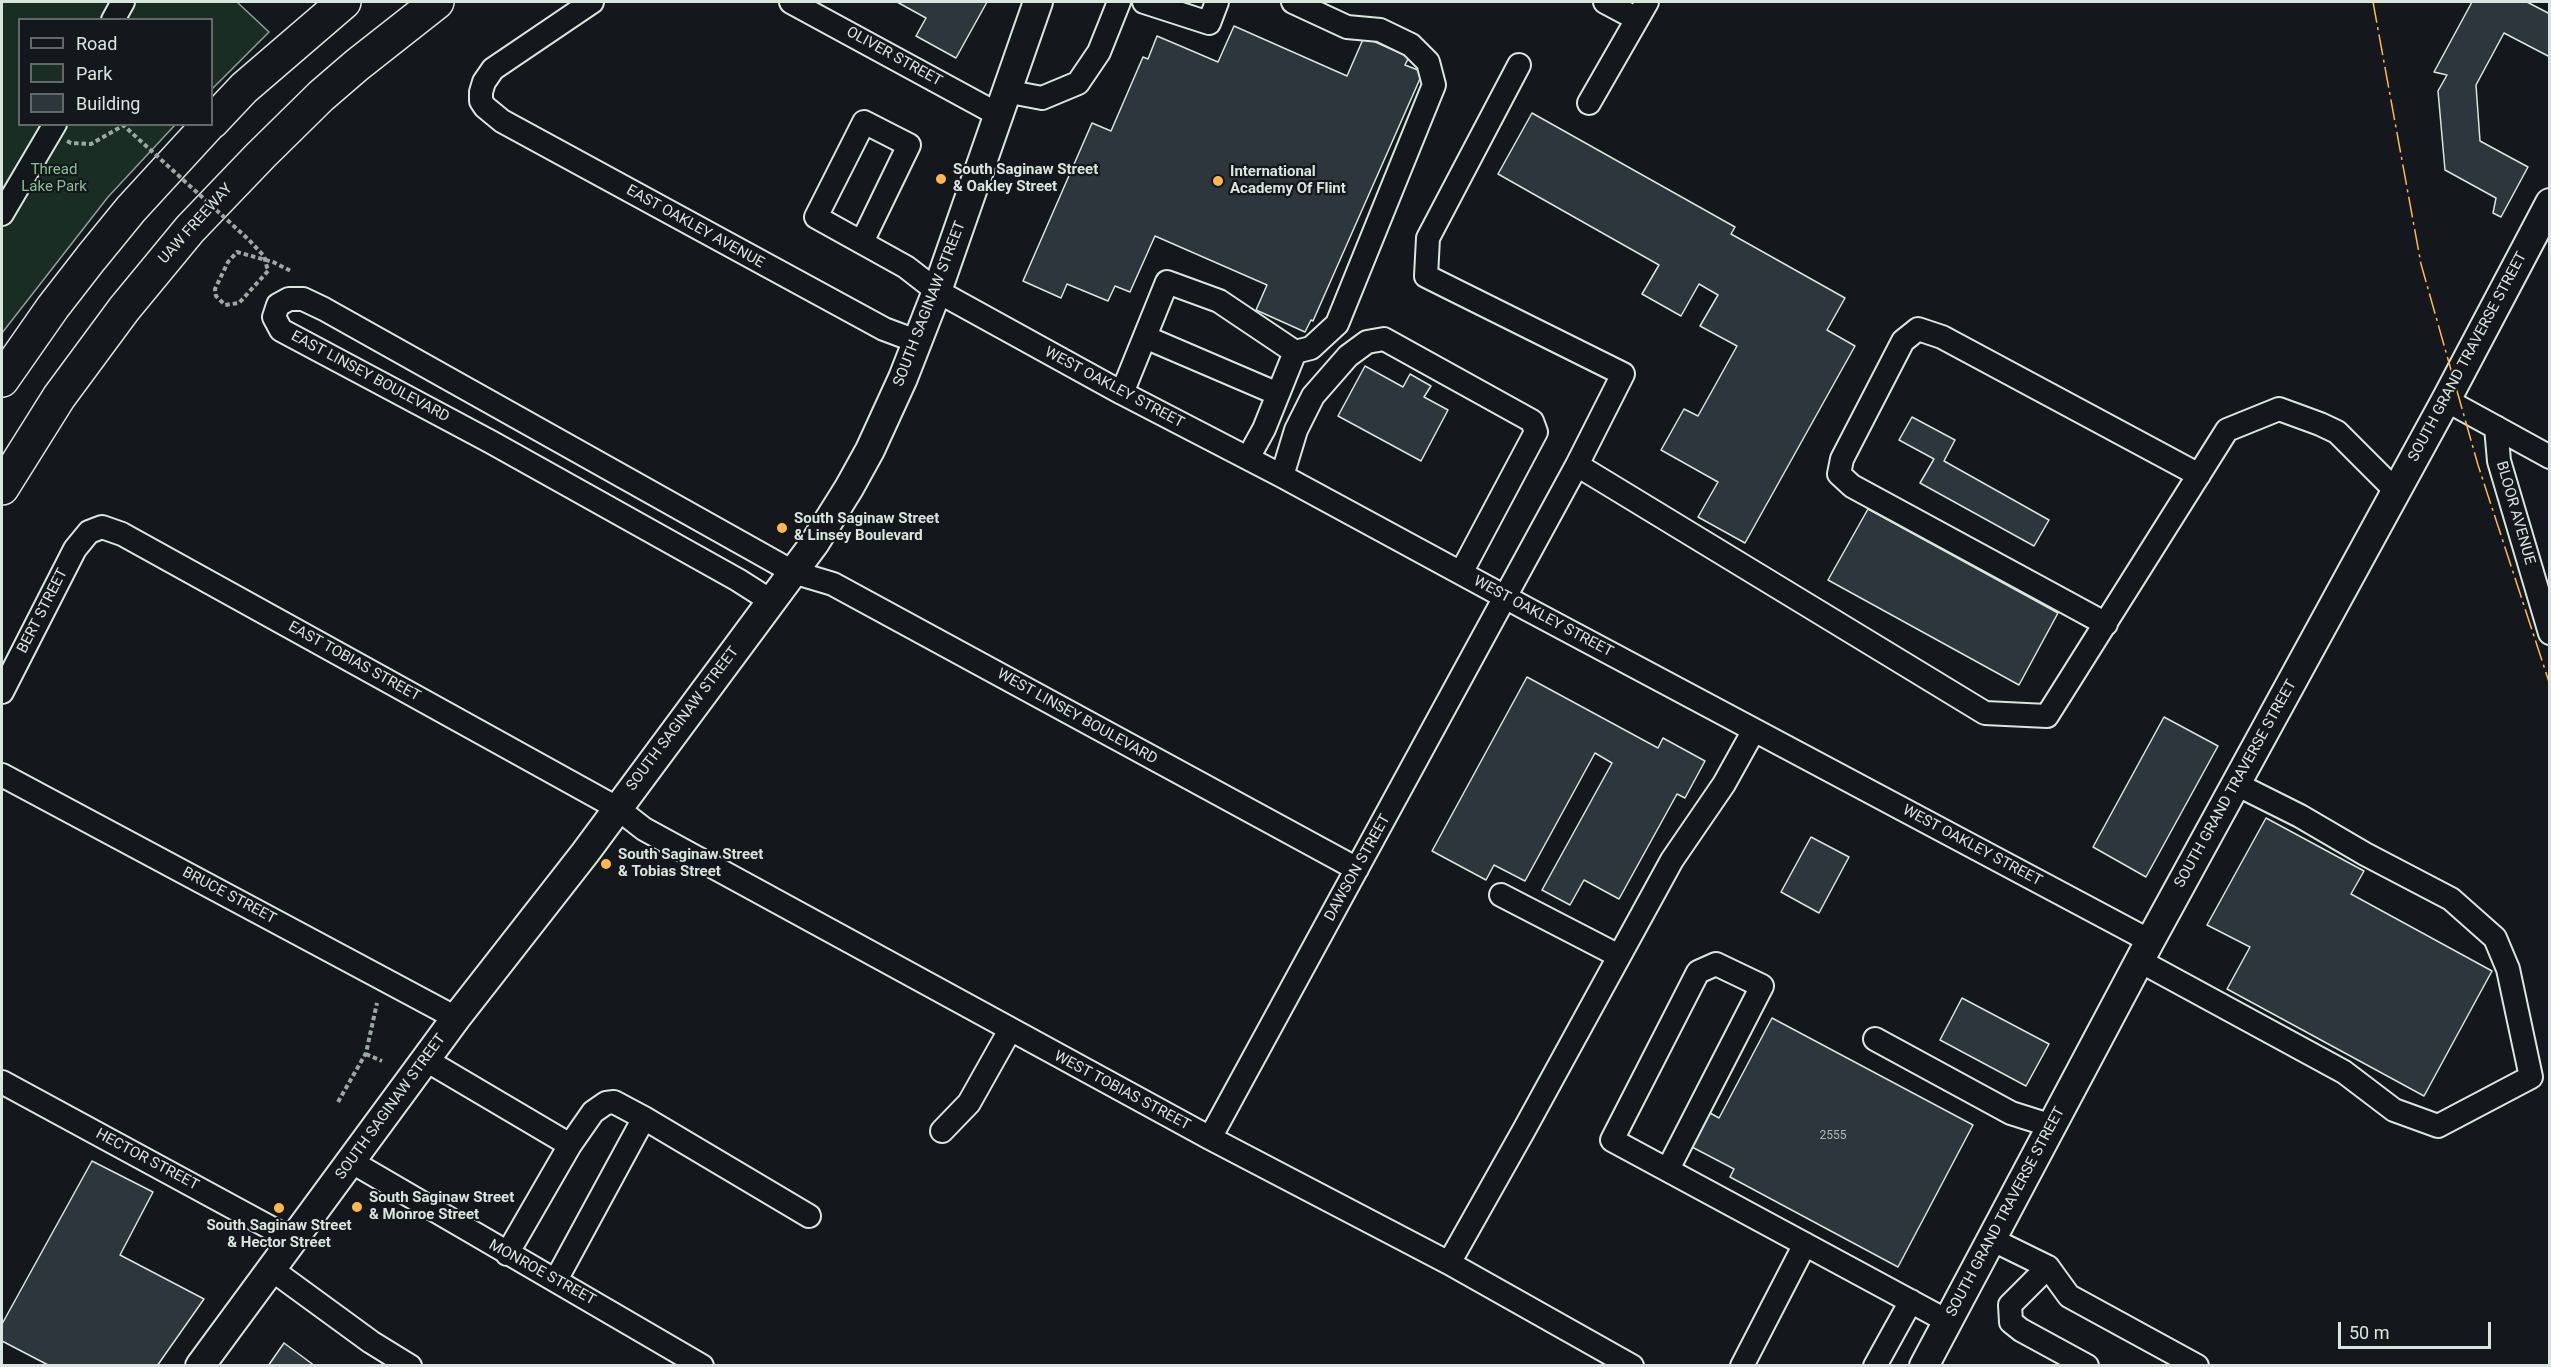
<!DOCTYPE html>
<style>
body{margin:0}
#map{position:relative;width:2551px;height:1367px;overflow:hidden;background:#14181c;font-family:Roboto,sans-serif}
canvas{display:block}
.frame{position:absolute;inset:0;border:3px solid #d8e6dc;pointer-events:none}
.legend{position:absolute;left:18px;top:18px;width:195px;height:108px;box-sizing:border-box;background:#14181c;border:2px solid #626a69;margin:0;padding:8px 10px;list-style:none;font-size:18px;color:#d8e6dc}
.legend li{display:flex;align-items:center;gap:12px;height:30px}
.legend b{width:30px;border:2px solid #626a69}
.scale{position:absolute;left:2338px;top:1322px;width:153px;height:27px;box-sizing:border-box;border:3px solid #d8e6dc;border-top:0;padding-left:8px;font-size:18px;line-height:21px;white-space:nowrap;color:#d8e6dc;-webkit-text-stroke:4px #14181c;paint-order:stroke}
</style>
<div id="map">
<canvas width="2551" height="1367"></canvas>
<div class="frame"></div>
<ul class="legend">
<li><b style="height:8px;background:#14181c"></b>Road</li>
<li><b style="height:16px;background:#1a2d24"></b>Park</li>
<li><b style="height:16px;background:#2c363c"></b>Building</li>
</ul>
<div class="scale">50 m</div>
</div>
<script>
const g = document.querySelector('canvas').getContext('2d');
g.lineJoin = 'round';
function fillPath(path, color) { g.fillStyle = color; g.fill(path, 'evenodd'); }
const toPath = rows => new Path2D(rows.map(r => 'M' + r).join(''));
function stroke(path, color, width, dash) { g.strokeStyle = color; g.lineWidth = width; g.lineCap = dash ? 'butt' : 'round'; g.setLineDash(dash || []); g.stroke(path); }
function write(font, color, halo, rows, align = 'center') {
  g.font = font + ' Roboto,sans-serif'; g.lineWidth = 4.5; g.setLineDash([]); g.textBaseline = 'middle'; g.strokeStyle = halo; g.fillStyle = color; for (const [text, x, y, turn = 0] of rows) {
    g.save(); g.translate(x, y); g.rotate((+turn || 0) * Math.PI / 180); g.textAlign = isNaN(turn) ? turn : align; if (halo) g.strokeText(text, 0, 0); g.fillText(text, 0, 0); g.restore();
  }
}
const green = toPath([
 [2,2,237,2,269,32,212,89,212,20,20,20,20,124,175,125,108,197,2,333,2,2]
]);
const building = toPath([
 [897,2,987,2,956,58,916,36,926,18,897,2],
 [2472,2,2527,2,2550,14,2550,57,2504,33,2476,85,2480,141,2528,167,2501,217,2493,213,2496,198,2445,170,2438,91,2447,75,2434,72,2472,2],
 [1234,26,1347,76,1364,37,1409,57,1405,65,1423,72,1313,321,1311,320,1305,332,1256,310,1267,285,1155,236,1130,292,1115,286,1108,301,1067,284,1061,298,1023,281,1092,123,1111,131,1143,57,1148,59,1157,36,1218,62,1234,26],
 [1532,113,1735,227,1731,234,1845,298,1827,330,1855,346,1745,543,1698,517,1718,482,1661,450,1684,409,1698,416,1737,346,1700,326,1718,295,1699,284,1681,316,1642,294,1659,265,1498,174,1532,113],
 [1365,366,1403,387,1410,374,1431,386,1424,397,1448,410,1421,461,1338,416,1365,366],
 [1912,417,1955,440,1944,461,2049,520,2034,546,1920,483,1934,459,1899,440,1912,417],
 [1868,509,2058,613,2019,685,1828,580,1868,509],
 [1527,677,1658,748,1663,738,1705,761,1685,798,1677,794,1619,899,1584,880,1570,905,1542,890,1612,763,1595,753,1525,881,1494,865,1486,880,1432,851,1527,677],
 [2164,717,2218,746,2146,877,2093,847,2164,717],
 [2266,818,2364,871,2351,894,2492,971,2424,1096,2227,989,2250,947,2207,925,2266,818],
 [1811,837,1849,857,1819,913,1781,892,1811,837],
 [1962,998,2049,1044,2026,1086,1940,1040,1962,998],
 [1772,1018,1973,1125,1898,1267,1730,1177,1734,1169,1692,1147,1710,1113,1719,1118,1772,1018],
 [92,1161,153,1192,120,1255,204,1299,157,1366,50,1366,2,1341,2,1324,92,1161],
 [284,1343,315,1366,268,1366,284,1343]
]);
const path = toPath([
 [67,141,71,143,91,144,126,124],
 [268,271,239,303,225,305,216,296,215,289,228,262,237,252,273,262,291,271],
 [366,1054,382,1061],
 [338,1102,366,1053,377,1003]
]);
const minor = toPath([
 [592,2,493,69,484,82,481,92,481,101,485,107,502,121,884,329,916,341],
 [791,2,997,114],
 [1144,2,1209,23,1217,2],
 [1605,2,1637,19],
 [113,20,123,2],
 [1519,65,1428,238,1426,276,1623,374,1577,465],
 [1005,91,1042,98,1078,83,1099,52,1119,2],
 [1589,103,1647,2],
 [2,214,55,124],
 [862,242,909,145,864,122,816,217,906,267,937,291,1122,393,1282,476,1529,610,2150,941],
 [1145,337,1278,394],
 [1122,393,1167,282,1219,301,1295,352,1311,348,1337,324,1434,85,1428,62,1411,45,1380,30,1347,27,1293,2],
 [2446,400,2550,457],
 [2496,427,2499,461,2550,633],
 [1248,458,1264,429,1295,352],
 [1282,476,1296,430,1313,396,1348,356,1367,342,1384,339,1532,421,1536,432,1461,573],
 [771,601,738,580,491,442,281,330,274,317,278,305,289,299,303,299,324,309,793,572,833,584,1357,869],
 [2106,624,1852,486,1839,474,1842,459,1903,341,1918,329,1942,337,2199,475],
 [2,692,75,549,89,532,102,527,122,534,617,808,644,829,1210,1138,1449,1263,1632,1366],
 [2,775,456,1018],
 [1501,895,1619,956],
 [2140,961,2344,1072,2394,1110,2438,1126,2531,1077,2508,969,2495,938,2451,899,2365,854,2300,816,2236,784],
 [1875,1039,2011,1113,2052,1126],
 [426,1060,570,1145],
 [2,1082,293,1240],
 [942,1131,969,1103,1010,1030],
 [1210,1138,1577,465,1985,713,2047,716,2227,430,2279,409,2320,424,2337,432,2396,491],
 [352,1162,702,1366],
 [1668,1169,1762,986,1716,964,1698,972,1612,1140,1947,1321],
 [1991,1239,2048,1267,2069,1296,2197,1366],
 [507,1254,570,1145,593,1112,606,1103,614,1102,644,1118,809,1216],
 [1449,1263,1524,1130,1672,860,1724,784,1754,730],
 [2048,1267,2010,1305,2011,1322,2021,1330,2087,1366],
 [271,1269,371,1342,410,1366],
 [556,1280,644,1118],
 [1742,1366,1805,1244],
 [1875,1366,1911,1301]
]);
const major = toPath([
 [200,1366,456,1018,585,853,814,544,849,488,870,450,903,378,937,291,1038,2],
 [1924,1366,2150,941,2446,400,2550,203]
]);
const highway = toPath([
 [212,122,244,88,344,2],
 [2,380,53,307,91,258,131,209,209,124],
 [2,488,59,397,124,309,190,229,261,155,321,96,357,65,437,2]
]);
const pathBridge = toPath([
 [122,124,248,239,264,256,268,271]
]);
const power = toPath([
 [2373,2,2421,264,2478,465,2550,685]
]);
const markers = [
 [941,179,6,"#ffb74d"],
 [1218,181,6,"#ffb74d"],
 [782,528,6,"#ffb74d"],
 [606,864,6,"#ffb74d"],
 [357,1207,6,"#ffb74d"],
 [279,1208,6,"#ffb74d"]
];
const numberNames = [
 ["2555",1833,1136]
];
const streetNames = [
 ["OLIVER STREET",894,57,29],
 ["UAW FREEWAY",196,224,-48],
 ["EAST OAKLEY AVENUE",695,227,29],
 ["SOUTH SAGINAW STREET",930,304,-69],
 ["SOUTH GRAND TRAVERSE STREET",2468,357,-62],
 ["EAST LINSEY BOULEVARD",370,377,28],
 ["WEST OAKLEY STREET",1114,388,28],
 ["BLOOR AVENUE",2515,513,74],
 ["BERT STREET",43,611,-63],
 ["WEST OAKLEY STREET",1543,617,28],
 ["EAST TOBIAS STREET",354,662,29],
 ["WEST LINSEY BOULEVARD",1077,717,29],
 ["SOUTH SAGINAW STREET",683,719,-53],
 ["SOUTH GRAND TRAVERSE STREET",2236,784,-61],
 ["WEST OAKLEY STREET",1972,846,28],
 ["DAWSON STREET",1358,868,-61],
 ["BRUCE STREET",229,896,28],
 ["WEST TOBIAS STREET",1122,1091,28],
 ["SOUTH SAGINAW STREET",391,1107,-54],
 ["HECTOR STREET",147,1160,28],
 ["SOUTH GRAND TRAVERSE STREET",2006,1212,-62],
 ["MONROE STREET",542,1273,29]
];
const parkNames = [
 ["Thread",54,170],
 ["Lake Park",54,187]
];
const poiNames = [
 ["South Saginaw Street",953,170],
 ["& Oakley Street",953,187],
 ["International",1230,172],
 ["Academy Of Flint",1230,189],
 ["South Saginaw Street",794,519],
 ["& Linsey Boulevard",794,536],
 ["South Saginaw Street",618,855],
 ["& Tobias Street",618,872],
 ["South Saginaw Street",369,1198],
 ["& Monroe Street",369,1215],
 ["South Saginaw Street",279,1226,"center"],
 ["& Hector Street",279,1243,"center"]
];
fillPath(green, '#1a2d24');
stroke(green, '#939e99', 1.5);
fillPath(building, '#2c363c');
stroke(building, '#d8e6dc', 1.5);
stroke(minor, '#d8e6dc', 26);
stroke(major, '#d8e6dc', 32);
stroke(highway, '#d8e6dc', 36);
stroke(path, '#9da8a2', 4, [4.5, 3]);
stroke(minor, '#14181c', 22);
stroke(major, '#14181c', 28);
stroke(highway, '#14181c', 33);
stroke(pathBridge, '#9da8a2', 4, [4.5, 3]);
stroke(power, '#ffb74d', 1.5, [21, 4.5, 3, 4.5]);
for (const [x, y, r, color] of markers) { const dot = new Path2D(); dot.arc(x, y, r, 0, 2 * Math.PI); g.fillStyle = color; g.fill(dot); stroke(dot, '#14181c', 2); }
write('12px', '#adbab4', null, numberNames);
write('15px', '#d8e6dc', '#14181c', streetNames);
write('15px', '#8ac095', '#14181c', parkNames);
write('bold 15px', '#d8e6dc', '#14181c', poiNames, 'left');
</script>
